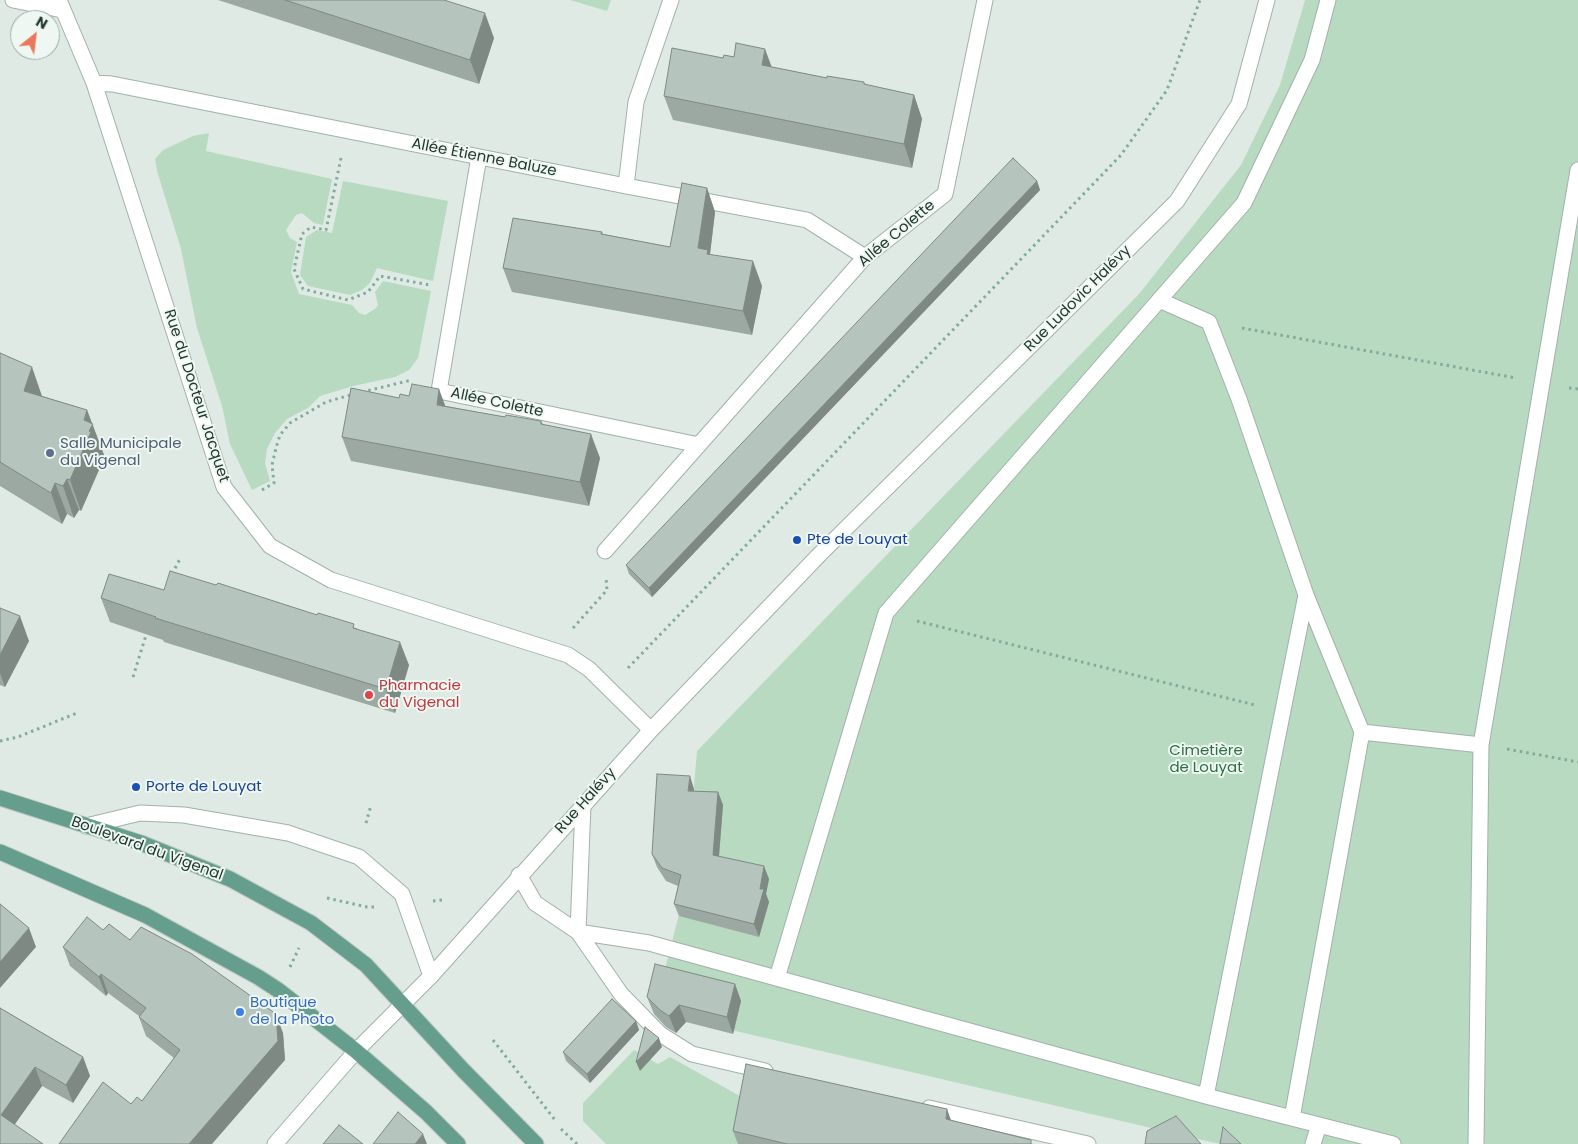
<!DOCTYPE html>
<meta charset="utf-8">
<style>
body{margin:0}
#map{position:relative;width:1578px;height:1144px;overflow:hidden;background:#dfeae4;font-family:Poppins,sans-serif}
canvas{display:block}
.north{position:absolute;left:10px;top:10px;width:50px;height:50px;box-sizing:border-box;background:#eff7f2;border:1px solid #9daba5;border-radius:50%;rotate:29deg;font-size:14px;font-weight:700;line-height:20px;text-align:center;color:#213931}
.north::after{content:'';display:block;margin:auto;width:18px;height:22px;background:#ec785b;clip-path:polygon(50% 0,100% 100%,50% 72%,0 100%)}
</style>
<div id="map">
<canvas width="1578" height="1144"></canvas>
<div class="north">N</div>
</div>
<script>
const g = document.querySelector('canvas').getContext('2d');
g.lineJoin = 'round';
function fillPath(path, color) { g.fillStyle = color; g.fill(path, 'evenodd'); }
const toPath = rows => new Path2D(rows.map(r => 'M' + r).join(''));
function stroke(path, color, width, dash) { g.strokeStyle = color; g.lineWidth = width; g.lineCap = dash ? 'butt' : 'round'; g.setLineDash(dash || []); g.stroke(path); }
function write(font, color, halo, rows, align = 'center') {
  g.font = font + ' Poppins,sans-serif'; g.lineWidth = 4; g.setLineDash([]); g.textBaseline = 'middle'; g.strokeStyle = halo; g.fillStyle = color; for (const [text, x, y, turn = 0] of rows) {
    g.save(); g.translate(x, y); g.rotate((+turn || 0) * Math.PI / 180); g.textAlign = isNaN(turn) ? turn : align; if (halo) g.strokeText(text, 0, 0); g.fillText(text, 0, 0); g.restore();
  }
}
const green = toPath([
 [570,0,611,0,607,11],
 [1305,0,1578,0,1578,1144,1220,1144,654,1012,685,891,697,751,1139,294,1241,165,1280,85],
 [209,133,206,151,332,179,323,225,314,223,302,213,296,215,286,230,290,238,297,242,291,272,299,294,352,305,359,313,365,315,375,309,378,305,375,292,383,281,431,291,418,358,409,370,395,377,353,386,320,396,308,408,287,419,275,433,267,449,265,463,270,481,252,490,230,444,222,406,197,328,181,249,157,171,155,159,163,150,193,136],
 [343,181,448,201,433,281,377,268,370,283,362,290,350,295,308,286,300,275,306,237,317,230,332,233],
 [634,1050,658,1064,670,1057,747,1100,740,1144,606,1144,583,1121,583,1103]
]);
const path = toPath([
 [341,158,326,230,311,227,302,234,294,269,303,289,348,300,368,292,380,276,430,285],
 [1242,328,1516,378],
 [1569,388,1578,389],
 [362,392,412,380],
 [262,490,274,483,272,465,276,448,280,435,290,423,326,402,354,394],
 [172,574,180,559],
 [917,621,1255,705],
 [573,628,607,590,606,577],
 [628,668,1121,155,1167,90,1200,0],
 [133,677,147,632],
 [0,741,18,737,77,713],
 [1507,749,1578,762],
 [366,823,371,805],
 [327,898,367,907,374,907],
 [433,901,442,900],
 [290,967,299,948],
 [493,1040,555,1120],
 [561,1129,577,1144]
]);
const lane = toPath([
 [1159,300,1209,322,1239,399,1306,595,1362,732,1481,745],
 [86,826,140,813,184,815,288,833,359,857,402,894,431,976],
 [519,875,535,903,578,932,621,994,660,1034,692,1054,765,1071],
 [578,932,649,943,1206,1096,1393,1144],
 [578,932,583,805],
 [777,978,886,613,1244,203,1312,60,1328,0],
 [1206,1096,1306,595],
 [929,1108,1088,1144],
 [1292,1118,1362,732],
 [1313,1144,1319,1125],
 [1476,1144,1481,745,1578,170]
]);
const street = toPath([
 [13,0,62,10],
 [59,0,94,83,224,487,270,546,331,580,568,655,589,669,651,730],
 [94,83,112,84,626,186,807,220,865,257],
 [479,157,439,391,699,445],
 [626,186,636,102,671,0],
 [605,551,865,257,945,194,985,0],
 [275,1144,356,1051,431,976,651,730,820,554,1177,201,1239,104,1267,0]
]);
const primary = toPath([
 [0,798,141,843,230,879,311,923,366,965,463,1070,536,1144],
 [0,852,145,915,258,977,278,990,356,1051,426,1112,458,1144]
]);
const wall = toPath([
 [218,0,444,0,494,38,479,84],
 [771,67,827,78,864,82,865,85,914,95,922,119,912,168,673,120,664,96],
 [1037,181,1040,190,652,597,629,574,626,565],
 [707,188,715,212,710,254,762,286,752,335,512,292,503,268,602,232,603,234,670,247],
 [0,353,42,396,87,410,104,455,101,461,102,463,81,511,79,510,74,518,67,514,62,524,0,486],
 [446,406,505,417,541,421,543,424,600,458,589,506,351,461,342,437],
 [164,590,356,628,409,665,395,713,164,642,163,640,110,622,101,598],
 [0,608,29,641,5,687,0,685],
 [694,789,694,791,718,792,723,805,719,856,769,879,766,894,769,902,759,937,679,916,674,904,678,886,666,881,657,867,652,854],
 [103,930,130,940,283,1033,285,1060,131,1104,142,1101,174,1058,146,1036,139,1017,139,1016,108,993,106,996,70,966,63,947],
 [735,984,741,1001,733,1034,686,1022,676,1033,666,1027,654,1014,647,997],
 [0,1008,83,1057,90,1076,73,1103,42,1086,0,1144],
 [636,1021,639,1030,590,1083,566,1061,563,1052],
 [951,1120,1033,1144,738,1144,733,1131]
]);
const shadedWall = toPath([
 [485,13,494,38,479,84,470,60],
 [765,49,774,73,762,65],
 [914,95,922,119,912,168,904,144],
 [1037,181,1040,190,652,597,649,588],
 [707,188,715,212,710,254,717,275,698,248],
 [753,261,762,286,752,335,743,311],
 [32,367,43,399,24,391],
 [439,389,448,413,437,405],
 [87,410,104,455,101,461,102,463,81,511,70,480],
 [591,434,600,458,589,506,580,482],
 [67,479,79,510,74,518,63,486],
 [55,483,67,514,62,524,51,493],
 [20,616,29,641,5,687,0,673,0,655],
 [400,642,409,665,395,713,386,689],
 [690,776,694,789,693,804,688,791],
 [718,792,723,805,718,868,713,855],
 [764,866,769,879,766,894,769,902,759,937,754,924],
 [29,928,36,947,0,988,0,962],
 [101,974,108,993,106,996,99,977],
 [735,984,741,1001,733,1034,727,1017],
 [679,1005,686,1022,676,1033,669,1016],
 [276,1014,283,1033,285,1060,212,1144,189,1144],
 [636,1021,639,1030,590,1083,587,1074],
 [659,1038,662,1047,640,1071,636,1062],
 [83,1057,90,1076,73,1103,66,1085],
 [35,1067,42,1086,8,1134,1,1115],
 [947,1109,958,1140,946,1119],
 [423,1134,427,1144,415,1144]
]);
const building = toPath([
 [285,0,444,0,485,13,470,60,285,0],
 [736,43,765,49,762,65,827,78,827,76,864,82,864,84,914,95,904,144,664,96,672,48,723,58,724,55,734,57,736,43],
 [1013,158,1037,181,649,588,626,565,1013,158],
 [682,183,707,188,698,248,708,250,707,254,753,261,743,311,503,268,513,218,602,232,601,234,670,247,682,183],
 [0,353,32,367,24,391,87,410,84,420,93,424,89,431,91,432,70,480,67,479,63,486,55,483,51,493,0,462,0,353],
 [412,384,439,389,437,405,505,417,506,415,541,421,541,424,591,434,580,482,342,437,351,388,399,398,400,394,409,396,412,384],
 [170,571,216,585,218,583,317,615,318,613,354,624,353,628,400,642,386,689,155,618,156,617,101,598,109,574,164,590,170,571],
 [0,608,20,616,0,655,0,608],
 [657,774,690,776,688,791,718,792,713,855,764,866,760,889,764,889,754,924,674,904,681,875,662,868,652,854,657,774],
 [0,904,29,928,0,962,0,904],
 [87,917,103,930,109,924,130,940,141,927,192,954,276,1014,278,1041,189,1144,59,1144,103,1082,131,1104,137,1097,142,1101,180,1050,139,1017,146,1008,101,974,99,977,63,947,87,917],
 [655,964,735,984,727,1017,679,1005,669,1016,660,1010,647,997,655,964],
 [612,999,636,1021,587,1074,563,1052,612,999],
 [0,1008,83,1057,66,1085,35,1067,1,1115,43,1144,0,1144,0,1008],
 [645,1027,659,1038,636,1062,645,1027],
 [746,1064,947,1109,946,1119,1031,1140,1031,1144,787,1144,733,1131,746,1064],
 [398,1112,423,1134,415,1144,373,1144,398,1112],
 [1176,1116,1201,1144,1145,1144,1147,1131,1176,1116],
 [339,1125,363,1144,323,1144,339,1125],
 [1223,1127,1241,1144,1220,1144,1223,1127]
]);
const markers = [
 [50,453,5,"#5c6f8a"],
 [797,540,5,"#1a4fb4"],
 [369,695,5,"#e0444e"],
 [136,787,5,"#1a4fb4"],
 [240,1012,5,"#3f7fe0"]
];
const streetNames = [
 ["Allée Étienne Baluze",484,158,11],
 ["Allée Colette",897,234,-40],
 ["Rue Ludovic Halévy",1078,299,-45],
 ["Rue du Docteur Jacquet",196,396,72],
 ["Allée Colette",497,403,12],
 ["Rue Halévy",586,801,-48],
 ["Boulevard du Vigenal",147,849,20]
];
const serviceNames = [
 ["Salle Municipale",60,444],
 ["du Vigenal",60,461]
];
const transitNames = [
 ["Pte de Louyat",807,540],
 ["Porte de Louyat",146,787]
];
const healthNames = [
 ["Pharmacie",379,686],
 ["du Vigenal",379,703]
];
const parkNames = [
 ["Cimetière",1206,751],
 ["de Louyat",1206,768]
];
const shopNames = [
 ["Boutique",250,1003],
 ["de la Photo",250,1020]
];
fillPath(green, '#b8dac0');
stroke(lane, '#a2b1ab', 17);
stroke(street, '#a2b1ab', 17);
stroke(primary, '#bcc4c1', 17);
stroke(path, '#81ac9c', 3, [2.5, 4]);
stroke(lane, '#fff', 15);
stroke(street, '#fff', 15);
stroke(primary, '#659e8c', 15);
fillPath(wall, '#9ca9a3');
fillPath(shadedWall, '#7f8984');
fillPath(building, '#b5c4bd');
stroke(building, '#7f8984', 1);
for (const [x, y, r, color] of markers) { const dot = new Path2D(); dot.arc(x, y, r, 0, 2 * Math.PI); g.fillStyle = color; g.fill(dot); stroke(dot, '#eff7f2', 2); }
write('15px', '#213931', '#eff7f2', streetNames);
write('15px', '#4e5e75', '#eff7f2', serviceNames, 'left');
write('15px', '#164399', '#eff7f2', transitNames, 'left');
write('15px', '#be3a42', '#eff7f2', healthNames, 'left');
write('15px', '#2d6e43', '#eff7f2', parkNames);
write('15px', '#366cbe', '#eff7f2', shopNames, 'left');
</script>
